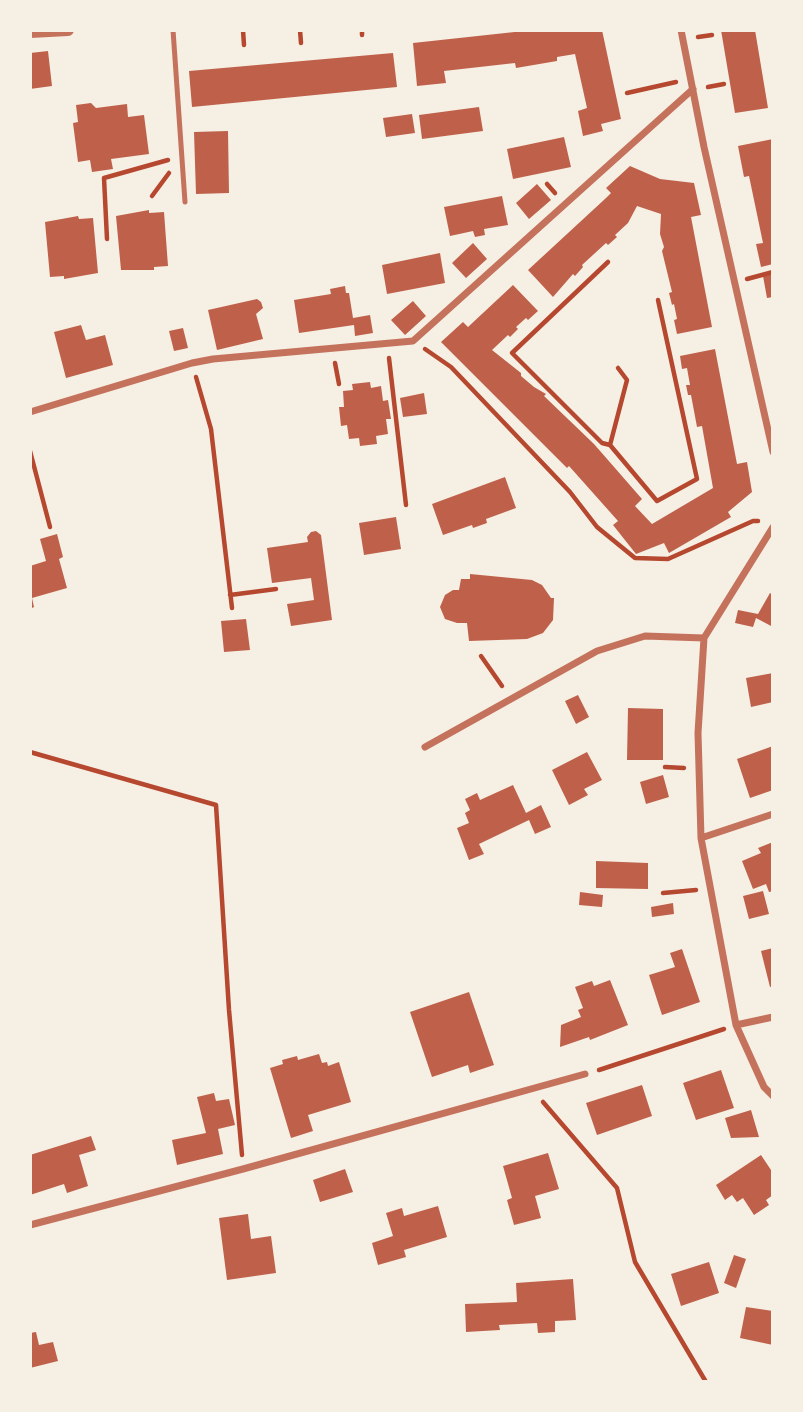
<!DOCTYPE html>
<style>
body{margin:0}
#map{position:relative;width:803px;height:1412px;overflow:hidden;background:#f6efe4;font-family:"Exo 2",sans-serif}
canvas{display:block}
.frame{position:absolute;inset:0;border:32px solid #f6efe4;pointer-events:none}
</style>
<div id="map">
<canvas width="803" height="1412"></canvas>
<div class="frame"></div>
</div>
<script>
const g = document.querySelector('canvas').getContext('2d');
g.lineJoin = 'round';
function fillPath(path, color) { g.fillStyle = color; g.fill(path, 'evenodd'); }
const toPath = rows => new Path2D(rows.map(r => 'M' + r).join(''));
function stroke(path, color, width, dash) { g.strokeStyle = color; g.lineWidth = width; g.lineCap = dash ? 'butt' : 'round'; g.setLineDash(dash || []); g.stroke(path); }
const building = toPath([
 [533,30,602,30,621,119,601,124,603,131,583,136,578,111,587,108,575,54,557,57,557,61,516,68,515,63,444,71,446,83,417,86,413,43],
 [721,30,755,30,768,108,735,113],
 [48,51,52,86,30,89,30,53],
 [393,53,397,87,192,107,189,71],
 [91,103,96,108,127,104,128,117,144,115,149,154,111,159,113,169,92,172,90,160,78,162,73,123,78,122,76,105],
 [479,107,483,131,422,139,419,115],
 [412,114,415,133,386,137,383,118],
 [228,131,229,193,196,194,194,132],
 [564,137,571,167,513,179,507,149],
 [773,139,773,264,761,267,756,244,763,243,749,176,744,177,738,146],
 [630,166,660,179,694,183,701,215,691,217,712,327,677,334,674,320,677,319,674,304,672,305,669,293,672,292,662,251,664,247,660,234,661,214,637,206,628,223,615,235,617,237,608,245,606,243,582,265,583,267,575,276,573,274,553,297,528,270,606,198,611,193,606,188],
 [537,184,551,200,529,219,516,203],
 [502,196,508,225,484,229,485,235,475,237,473,231,450,236,444,207],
 [149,210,149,213,164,212,168,266,154,267,154,270,121,270,116,216],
 [78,216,79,219,93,218,98,273,64,279,64,276,50,277,45,222],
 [473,243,487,259,466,278,452,263],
 [440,253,445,283,387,294,382,265],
 [773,274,773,297,767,298,763,276],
 [513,285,538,311,528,320,526,318,516,327,518,329,510,337,508,335,492,350,521,373,521,376,534,387,546,394,544,396,594,444,642,499,635,506,652,524,713,488,702,426,697,427,691,395,688,395,686,385,690,385,687,368,682,369,680,356,715,349,737,464,747,462,752,492,728,512,731,517,669,553,664,543,636,554,613,525,618,521,569,466,567,468,441,342,463,322,468,327],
 [345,286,346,293,349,293,353,318,370,315,373,333,355,336,354,325,299,333,294,300,331,294,330,289],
 [257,299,261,302,263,308,256,314,263,339,217,350,208,310],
 [413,301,426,316,405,335,391,320],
 [81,325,86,340,105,335,113,365,66,378,54,332],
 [183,328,188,348,174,351,169,331],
 [370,382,371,388,381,386,383,401,388,400,391,419,386,419,388,434,376,436,377,444,360,446,359,438,349,439,347,425,341,426,339,407,344,407,343,391,353,390,352,384],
 [424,393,427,414,403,417,400,398],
 [505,477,516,508,486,519,487,523,473,528,472,525,443,535,432,504],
 [396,517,401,549,364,555,359,523],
 [316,531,321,535,332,620,291,626,287,604,314,600,311,578,272,583,267,548,308,542,307,537,311,532],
 [57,534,63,557,59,559,67,588,32,598,34,607,30,609,30,566,46,561,40,539],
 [470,574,532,580,542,585,551,598,554,598,553,620,543,633,527,639,469,641,467,623,457,623,445,619,440,607,445,595,453,590,459,590,461,579,470,579],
 [770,593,773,595,773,627,756,618,753,627,735,623,738,610,758,614],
 [246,619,250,650,224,652,221,621],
 [773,673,773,702,751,707,746,678],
 [578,695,589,717,576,724,565,701],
 [628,708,663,709,663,760,627,760],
 [773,746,773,790,750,798,737,759],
 [587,752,602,780,584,789,588,795,569,805,552,770],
 [663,775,669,797,646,804,640,782],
 [513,785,526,813,541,805,551,827,535,834,529,820,479,844,484,854,469,860,457,828,469,823,465,813,470,810,465,799,477,793,480,800],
 [773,842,773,891,769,892,766,884,753,889,742,861,761,853,758,848],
 [596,861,648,863,648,889,596,888],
 [763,891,769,914,749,919,743,896],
 [580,892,603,895,602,907,579,905],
 [673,903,674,914,652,917,651,907],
 [773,948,773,986,770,987,761,951],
 [682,949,700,1002,662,1015,649,975,675,967,670,953],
 [610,980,628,1025,590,1040,589,1037,560,1047,561,1025,581,1017,578,1010,583,1008,575,987,592,981,594,986],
 [469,992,494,1065,470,1073,468,1065,432,1077,410,1012],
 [319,1054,322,1063,327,1062,328,1066,339,1062,351,1102,308,1115,313,1131,291,1138,270,1068,283,1064,282,1060,297,1056,298,1060],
 [721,1070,734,1108,696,1120,683,1083],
 [642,1085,652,1116,597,1135,586,1103],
 [214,1093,216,1101,229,1099,235,1125,218,1129,223,1154,177,1165,172,1140,206,1133,197,1097],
 [751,1110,759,1137,731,1138,725,1118],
 [91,1136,96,1150,79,1155,88,1186,67,1193,64,1184,30,1195,30,1155],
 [548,1153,559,1189,535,1196,541,1218,514,1225,507,1200,512,1198,503,1166],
 [761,1155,773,1173,773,1195,766,1200,769,1205,754,1215,743,1198,737,1202,732,1195,725,1200,716,1185],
 [345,1169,353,1192,320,1202,313,1180],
 [438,1206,447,1237,404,1250,406,1257,378,1265,372,1243,393,1236,386,1213,402,1208,404,1216],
 [248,1214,251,1239,271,1236,276,1273,227,1280,219,1218],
 [734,1255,746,1259,736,1288,724,1283],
 [709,1262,719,1293,681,1306,671,1274],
 [573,1279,576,1320,555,1321,555,1332,538,1333,537,1323,499,1325,500,1330,466,1332,465,1304,517,1302,516,1283],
 [746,1307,773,1311,773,1345,740,1338],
 [36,1332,39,1345,53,1342,58,1361,30,1368,30,1333]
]);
const path = toPath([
 [243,30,244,45],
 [300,30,301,43],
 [362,35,362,30],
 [698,37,712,35],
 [708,87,724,84],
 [627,93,676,82],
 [547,184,555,193],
 [152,196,169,173],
 [107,239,104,178,168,160],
 [608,262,512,353,602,443,610,445],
 [747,279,773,272],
 [425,349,451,367,570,492,597,527,635,558,668,559,753,521,758,521],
 [389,358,406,505],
 [335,363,339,384],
 [618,368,627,380,610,445,657,501,697,479,658,300],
 [196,377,211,429,232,608],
 [30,451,50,527],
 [230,595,276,589],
 [481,656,502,686],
 [30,752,216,805,229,1010,242,1155],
 [665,767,684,768],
 [663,893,696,890],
 [599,1070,724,1029],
 [543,1102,617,1188,635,1262,706,1382]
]);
const service = toPath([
 [173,30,185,202]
]);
const minor = toPath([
 [681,30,704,147,773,452],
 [30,412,192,363,213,359,413,341,693,89],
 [773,527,704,638,698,733,701,838,736,1025,764,1087,773,1096],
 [425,747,597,651,645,636,704,638],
 [701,838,773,814],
 [736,1025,773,1017],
 [30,1225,243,1169,585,1074]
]);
const tertiary = toPath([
 [30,32,68,30]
]);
fillPath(building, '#bf614a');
stroke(path, '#b5482f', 4.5);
stroke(service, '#c5725c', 5);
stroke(minor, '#c5725c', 7);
stroke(tertiary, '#c5725c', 12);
</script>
